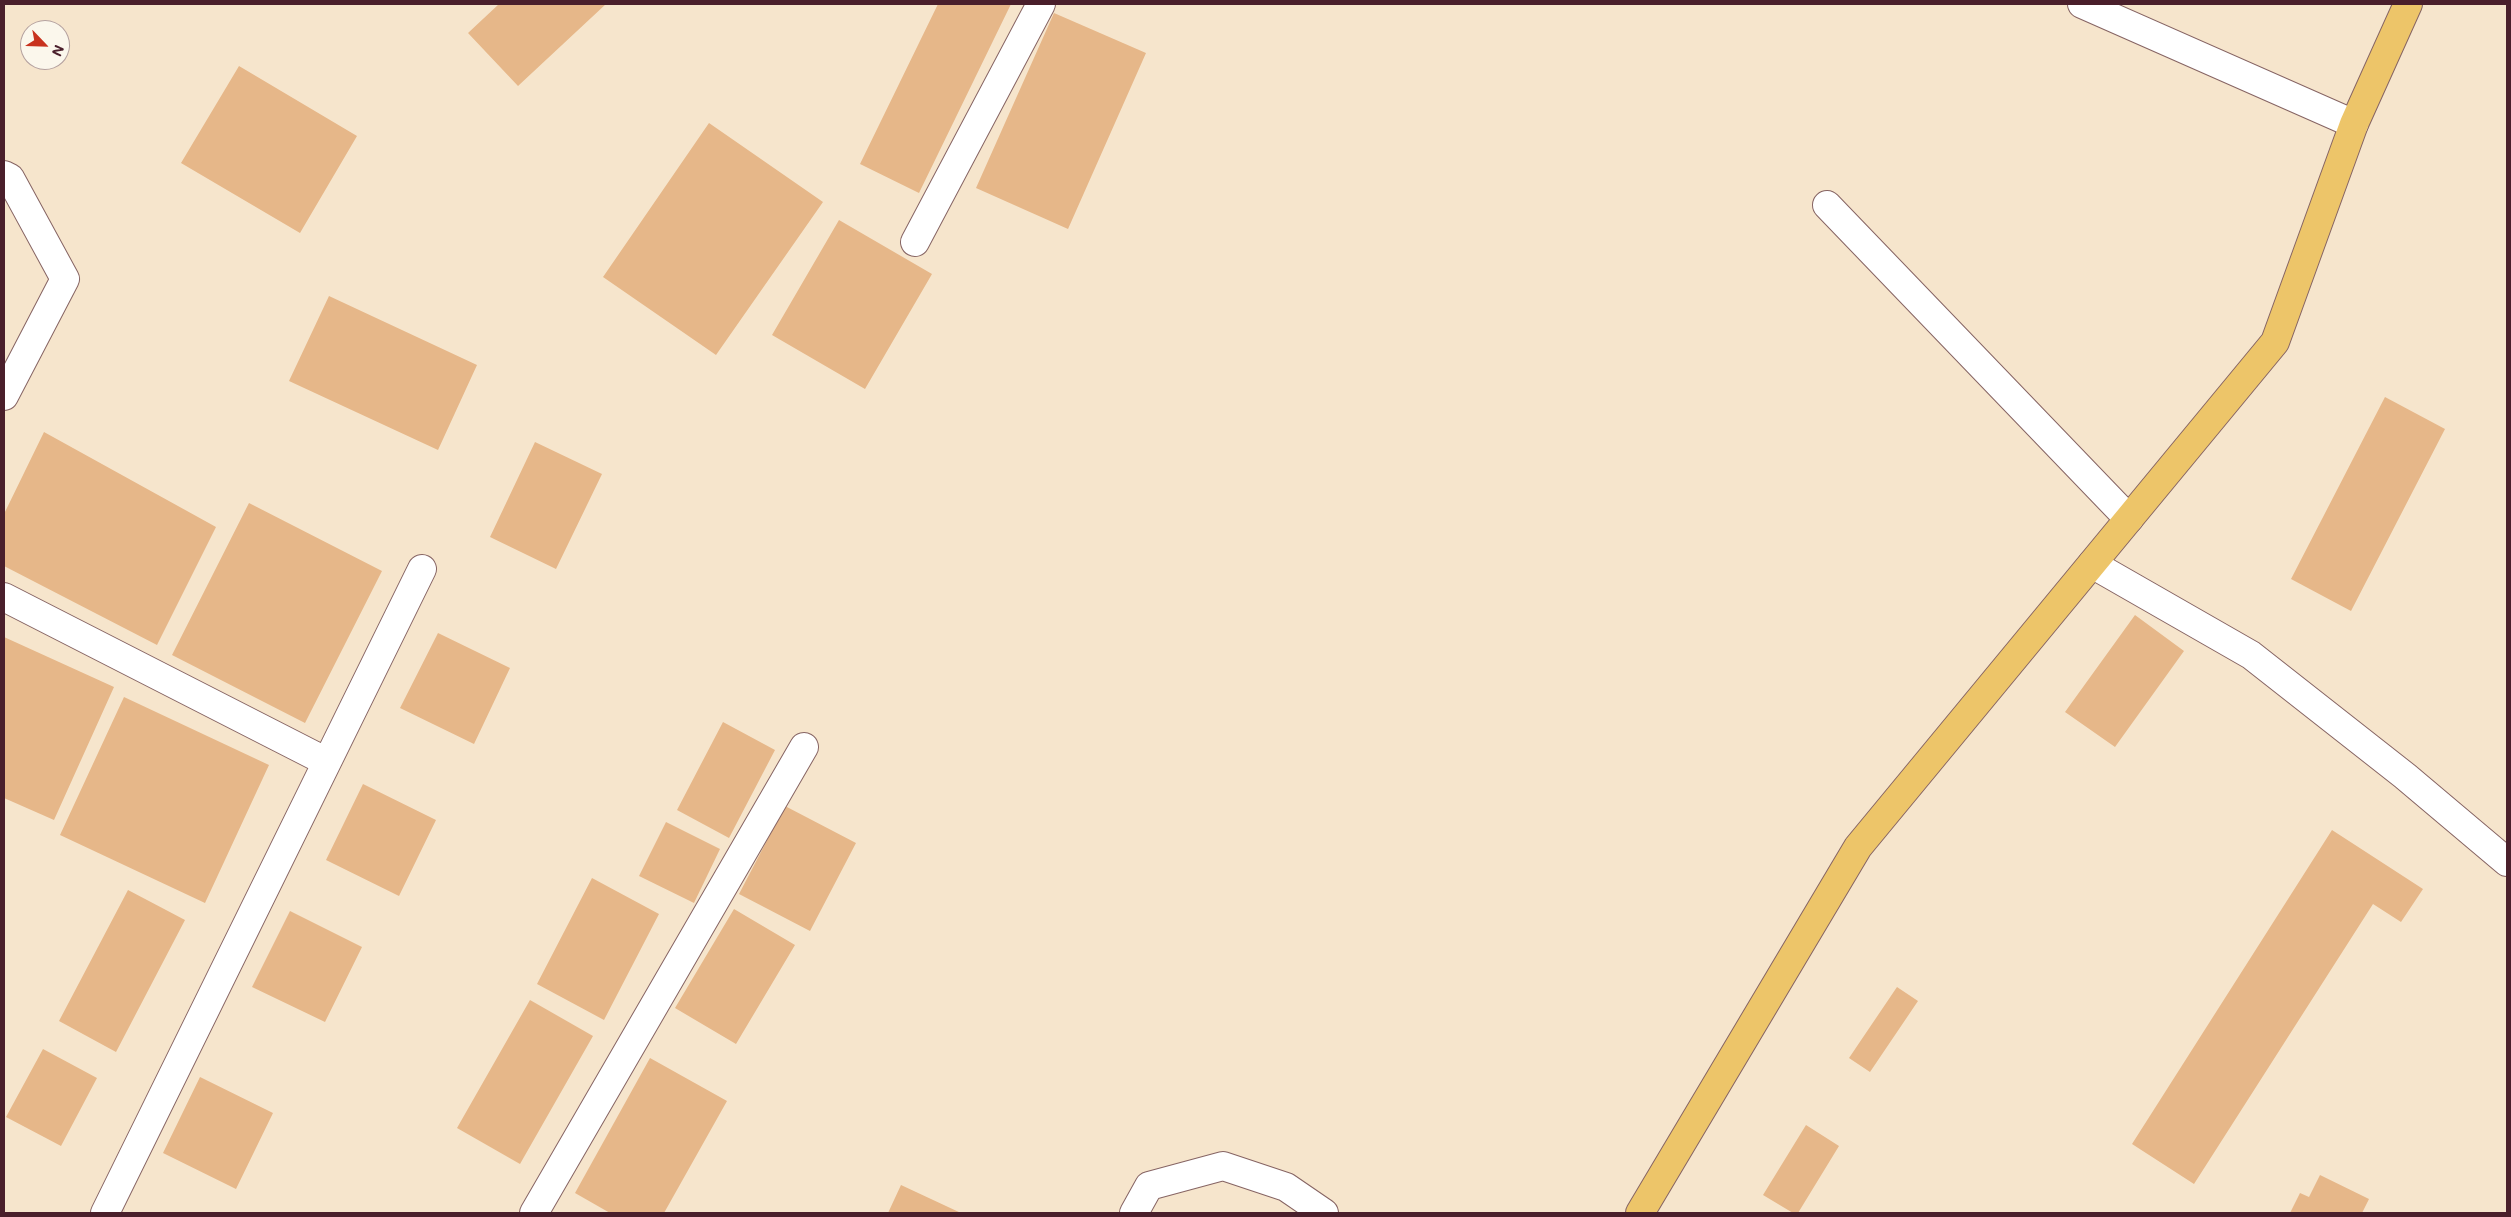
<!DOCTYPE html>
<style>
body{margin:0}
#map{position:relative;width:2511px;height:1217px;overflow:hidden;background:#f6e5cc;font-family:Mali,sans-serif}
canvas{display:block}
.frame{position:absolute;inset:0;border:5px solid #4a1f2b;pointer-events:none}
.north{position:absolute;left:20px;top:20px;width:50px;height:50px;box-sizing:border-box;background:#fbf7ec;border:1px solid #b4a19f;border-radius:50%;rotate:114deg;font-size:14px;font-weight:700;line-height:20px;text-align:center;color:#4a1f2b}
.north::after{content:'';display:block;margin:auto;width:18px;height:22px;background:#c8321e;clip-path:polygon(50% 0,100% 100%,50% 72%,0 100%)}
</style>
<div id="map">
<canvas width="2511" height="1217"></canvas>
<div class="frame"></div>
<div class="north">N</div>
</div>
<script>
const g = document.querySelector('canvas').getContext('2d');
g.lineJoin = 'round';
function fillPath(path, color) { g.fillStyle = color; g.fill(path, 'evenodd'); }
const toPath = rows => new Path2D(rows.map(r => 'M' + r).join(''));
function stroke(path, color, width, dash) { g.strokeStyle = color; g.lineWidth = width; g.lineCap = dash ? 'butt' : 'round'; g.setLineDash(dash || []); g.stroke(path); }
const building = toPath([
 [499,4,606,4,518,86,468,33],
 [938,4,1011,4,919,193,860,164],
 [1054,13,1146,53,1068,229,976,188],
 [239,66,357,136,300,233,181,163],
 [709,123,823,202,716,355,603,277],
 [839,220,932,274,865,389,772,335],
 [329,296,477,365,438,450,289,381],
 [2385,397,2445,429,2351,611,2291,579],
 [44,432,216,527,157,645,4,566,4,514],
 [535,442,602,474,556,569,490,537],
 [249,503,382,571,305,723,172,655],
 [2135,615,2184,651,2115,747,2065,712],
 [438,633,510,668,474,744,400,708],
 [4,637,114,687,54,820,4,798],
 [124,697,269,765,205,903,60,835],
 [723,722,775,750,729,838,677,810],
 [363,784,436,820,399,896,326,860],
 [785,806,856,843,810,931,739,894],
 [666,822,720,849,694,903,639,876],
 [2332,830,2423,889,2401,922,2373,904,2194,1184,2132,1144],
 [592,878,659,914,604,1020,537,984],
 [128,890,185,920,116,1052,59,1021],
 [734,909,795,945,736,1044,675,1008],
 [290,911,362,947,325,1022,252,987],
 [1897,987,1918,1001,1870,1072,1849,1058],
 [530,1000,593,1036,520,1164,457,1128],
 [43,1049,97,1078,61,1146,6,1117],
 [650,1058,727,1101,664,1213,610,1213,575,1193],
 [200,1077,273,1113,236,1189,163,1153],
 [1806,1125,1839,1146,1798,1213,1793,1213,1763,1195],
 [2320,1175,2369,1199,2362,1213,2290,1213,2300,1193,2309,1197],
 [901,1185,961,1213,888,1213]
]);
const minor = toPath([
 [2082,4,2354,124],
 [4,175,10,178,65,279,4,396],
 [1827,205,2129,519],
 [915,242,1041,4],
 [2092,564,2251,655,2405,776,2507,862],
 [4,597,327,762],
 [105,1213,422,569],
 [534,1213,804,747],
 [1134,1213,1149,1186,1223,1166,1286,1187,1324,1213]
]);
const major = toPath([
 [1640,1213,1858,847,2275,342,2354,124,2408,4]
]);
fillPath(building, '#e6b789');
stroke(minor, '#866463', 30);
stroke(major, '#866463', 30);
stroke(minor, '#fff', 28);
stroke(major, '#edc569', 28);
</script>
